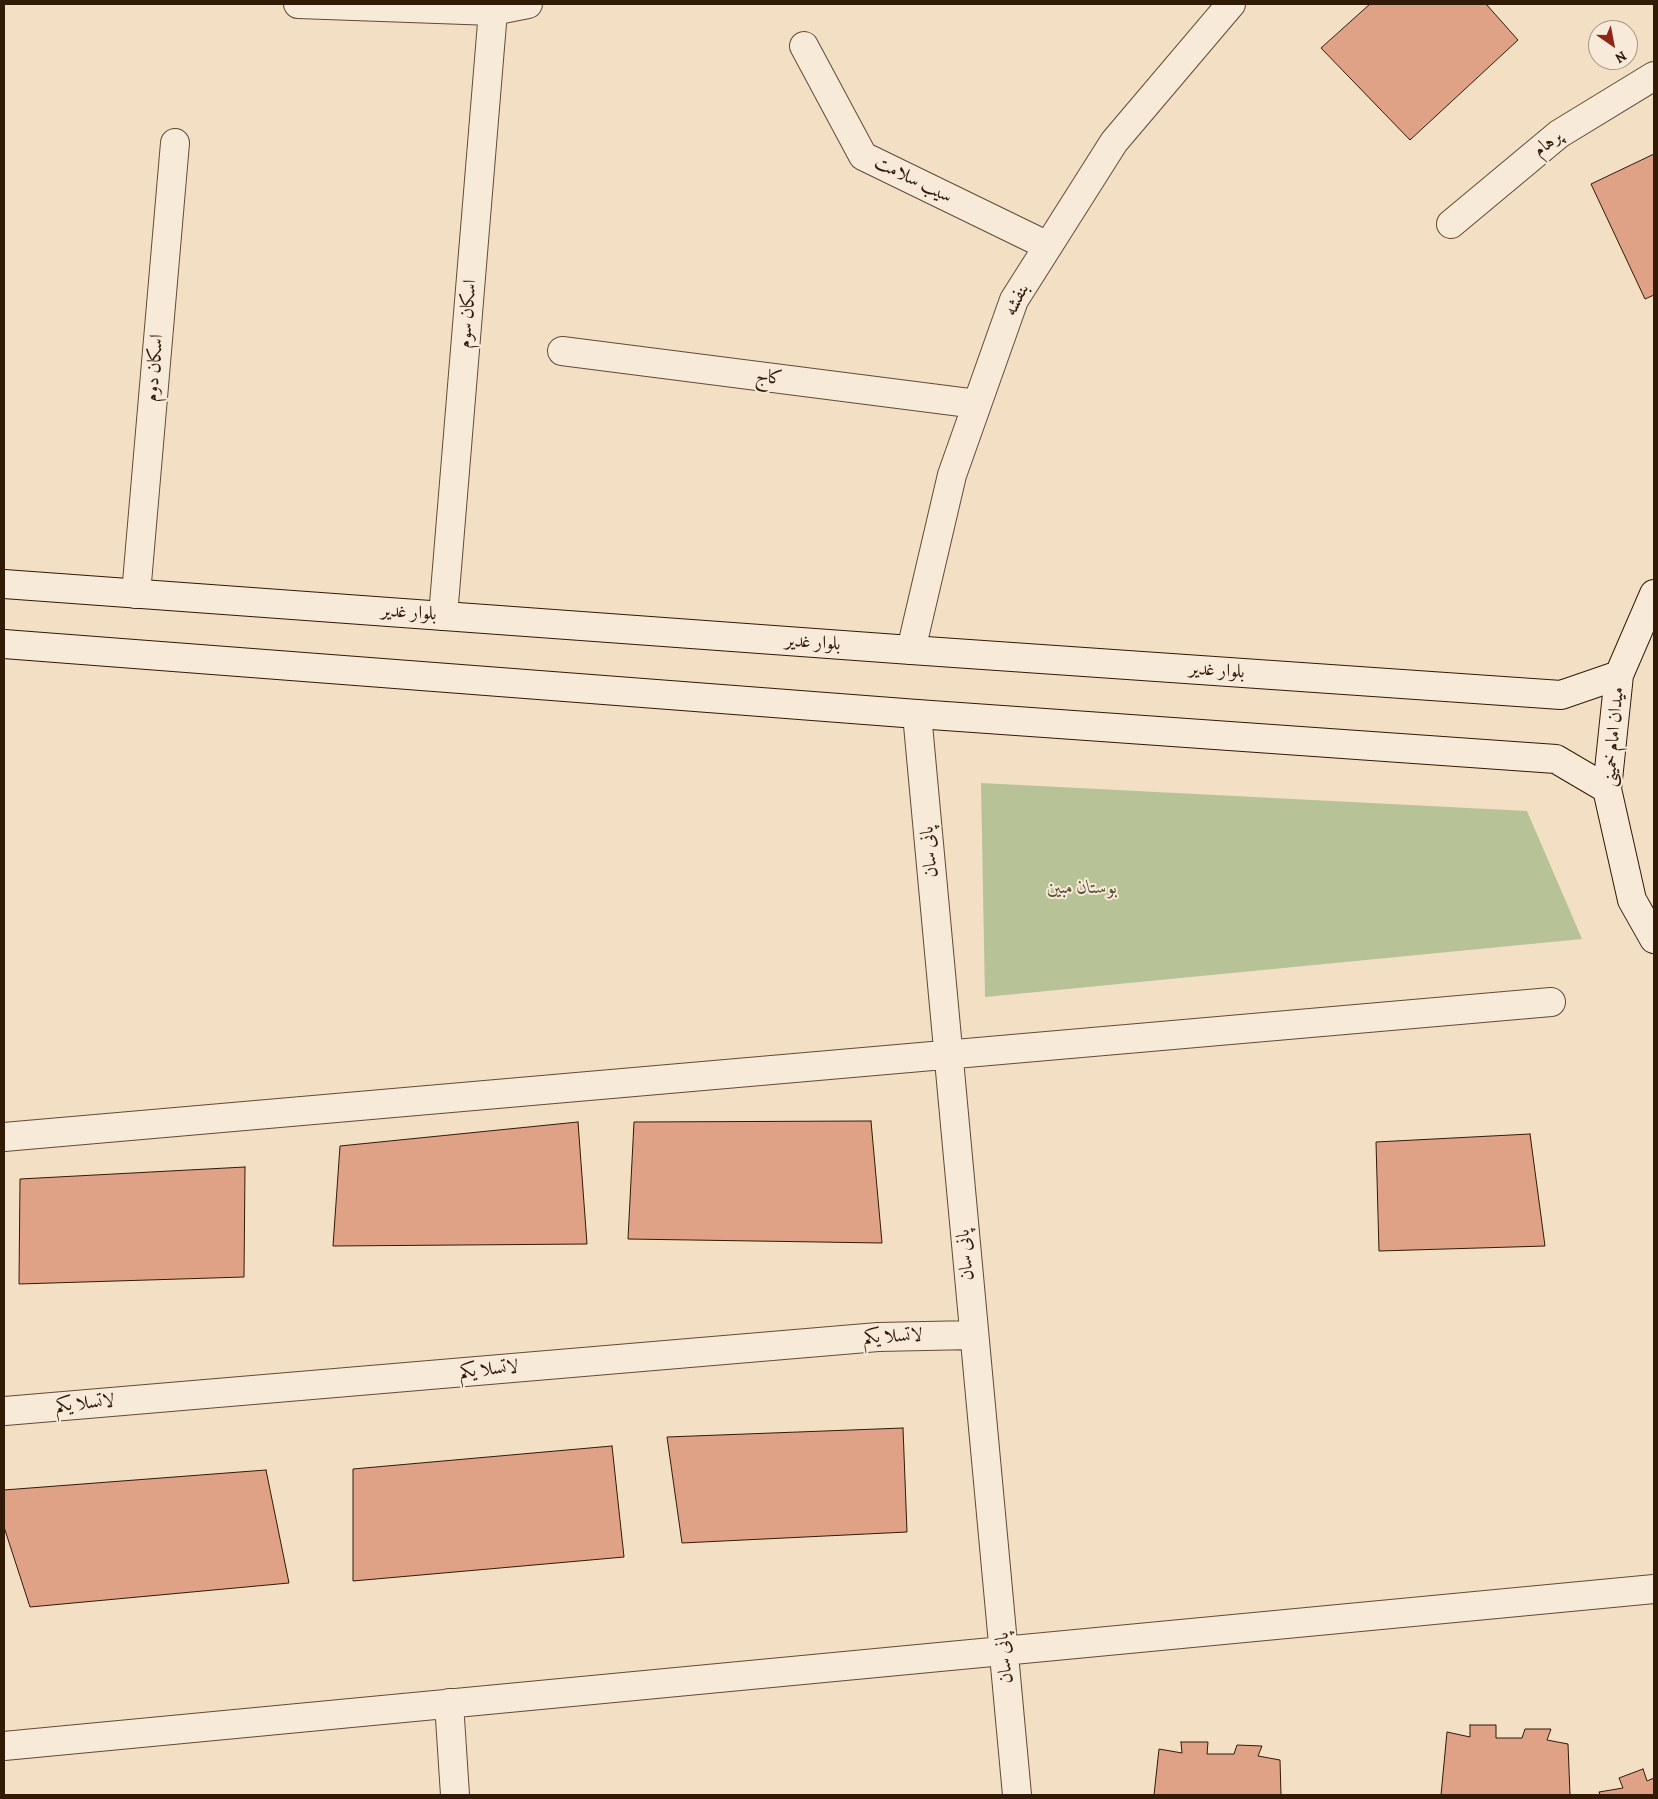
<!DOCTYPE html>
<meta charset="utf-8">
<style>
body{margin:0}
#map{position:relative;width:1658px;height:1799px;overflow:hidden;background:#f2dfc4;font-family:Alegreya,serif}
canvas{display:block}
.frame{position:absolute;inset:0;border:5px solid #311a06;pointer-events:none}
.north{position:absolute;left:1588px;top:20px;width:50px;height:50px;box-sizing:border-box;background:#f7ead9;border:1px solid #a89785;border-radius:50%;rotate:147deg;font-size:14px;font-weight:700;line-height:20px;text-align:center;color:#311a06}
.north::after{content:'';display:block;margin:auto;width:18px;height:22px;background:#8f2418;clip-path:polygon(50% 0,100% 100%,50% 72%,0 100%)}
</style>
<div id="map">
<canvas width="1658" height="1799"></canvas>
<div class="frame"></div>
<div class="north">N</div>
</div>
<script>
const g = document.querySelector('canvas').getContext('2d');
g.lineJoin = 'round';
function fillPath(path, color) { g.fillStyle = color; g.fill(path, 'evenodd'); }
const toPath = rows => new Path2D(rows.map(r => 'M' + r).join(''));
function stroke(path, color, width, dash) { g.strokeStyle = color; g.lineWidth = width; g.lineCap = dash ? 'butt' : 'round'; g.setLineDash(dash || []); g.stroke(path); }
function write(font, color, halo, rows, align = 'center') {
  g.font = font + ' Alegreya,Amiri,serif'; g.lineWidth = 4; g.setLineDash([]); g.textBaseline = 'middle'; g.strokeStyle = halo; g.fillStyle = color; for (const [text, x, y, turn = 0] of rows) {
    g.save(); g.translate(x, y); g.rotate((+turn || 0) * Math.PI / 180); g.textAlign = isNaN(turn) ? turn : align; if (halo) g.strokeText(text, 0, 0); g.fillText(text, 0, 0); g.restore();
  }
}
const green = toPath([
 [981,783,1527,811,1582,939,985,997]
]);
const building = toPath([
 [1370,4,1486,4,1518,40,1410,140,1321,48,1370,4],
 [1654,154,1654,295,1645,299,1591,184,1654,154],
 [871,1121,882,1243,628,1239,634,1122,871,1121],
 [578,1122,587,1244,333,1246,340,1146,578,1122],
 [1530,1134,1545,1246,1379,1251,1376,1142,1530,1134],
 [245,1167,244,1277,19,1284,20,1179,245,1167],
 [903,1428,907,1532,682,1543,667,1437,903,1428],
 [612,1446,624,1557,353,1581,353,1469,612,1446],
 [266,1470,289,1583,30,1607,4,1527,4,1490,266,1470],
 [1470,1725,1496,1725,1496,1738,1522,1738,1525,1729,1551,1729,1547,1740,1568,1744,1570,1795,1441,1795,1447,1732,1470,1737,1470,1725],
 [1181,1742,1208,1742,1207,1754,1234,1754,1237,1745,1262,1746,1258,1756,1280,1760,1281,1795,1154,1795,1159,1749,1182,1753,1181,1742],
 [1643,1769,1647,1781,1654,1778,1654,1795,1600,1795,1599,1792,1623,1788,1619,1778,1643,1769]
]);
const street = toPath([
 [298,4,493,11,528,4],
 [804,46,863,156,1048,246],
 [1451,224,1559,134,1654,76],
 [562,351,977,404],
 [136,594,175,143],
 [443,616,493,11],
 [911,650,952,475,1014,300,1114,142,1231,4],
 [917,714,1017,1795],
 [4,1137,1551,1002],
 [5,1411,878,1337,973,1335],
 [449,1703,455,1795],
 [4,1746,1654,1589]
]);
const secondary = toPath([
 [4,584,911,650,1561,695,1619,675],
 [1654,594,1619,675,1607,789,1632,900,1654,939],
 [4,644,917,714,1556,759,1607,789]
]);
const streetNames = [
 ["پرهام",1548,144,-38],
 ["سیب سلامت",913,180,26],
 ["بنفشه",1017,300,-64],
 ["اسکان سوم",468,314,-85],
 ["اسکان دوم",155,368,-85],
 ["کاج",769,378,7],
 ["بلوار غدیر",409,613,4],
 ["بلوار غدیر",813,643,4],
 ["بلوار غدیر",1217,671,4],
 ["میدان امام خمینی",1614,737,-85],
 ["پانی سان",930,852,-95],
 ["پانی سان",966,1255,-95],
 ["لاتسلا یکم",893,1337,-2],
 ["لاتسلا یکم",489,1370,-5],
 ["لاتسلا یکم",85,1404,-5],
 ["پانی سان",1005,1658,-95]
];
const parkNames = [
 ["بوستان مبین",1082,888]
];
fillPath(green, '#b7c297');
fillPath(building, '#dfa286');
stroke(building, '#311a06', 1);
stroke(street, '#614b36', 30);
stroke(secondary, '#311a06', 30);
stroke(street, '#f7ead9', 28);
stroke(secondary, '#f7ead9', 28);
write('19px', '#311a06', '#f7ead9', streetNames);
write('italic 19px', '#594c32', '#f7ead9', parkNames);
</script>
